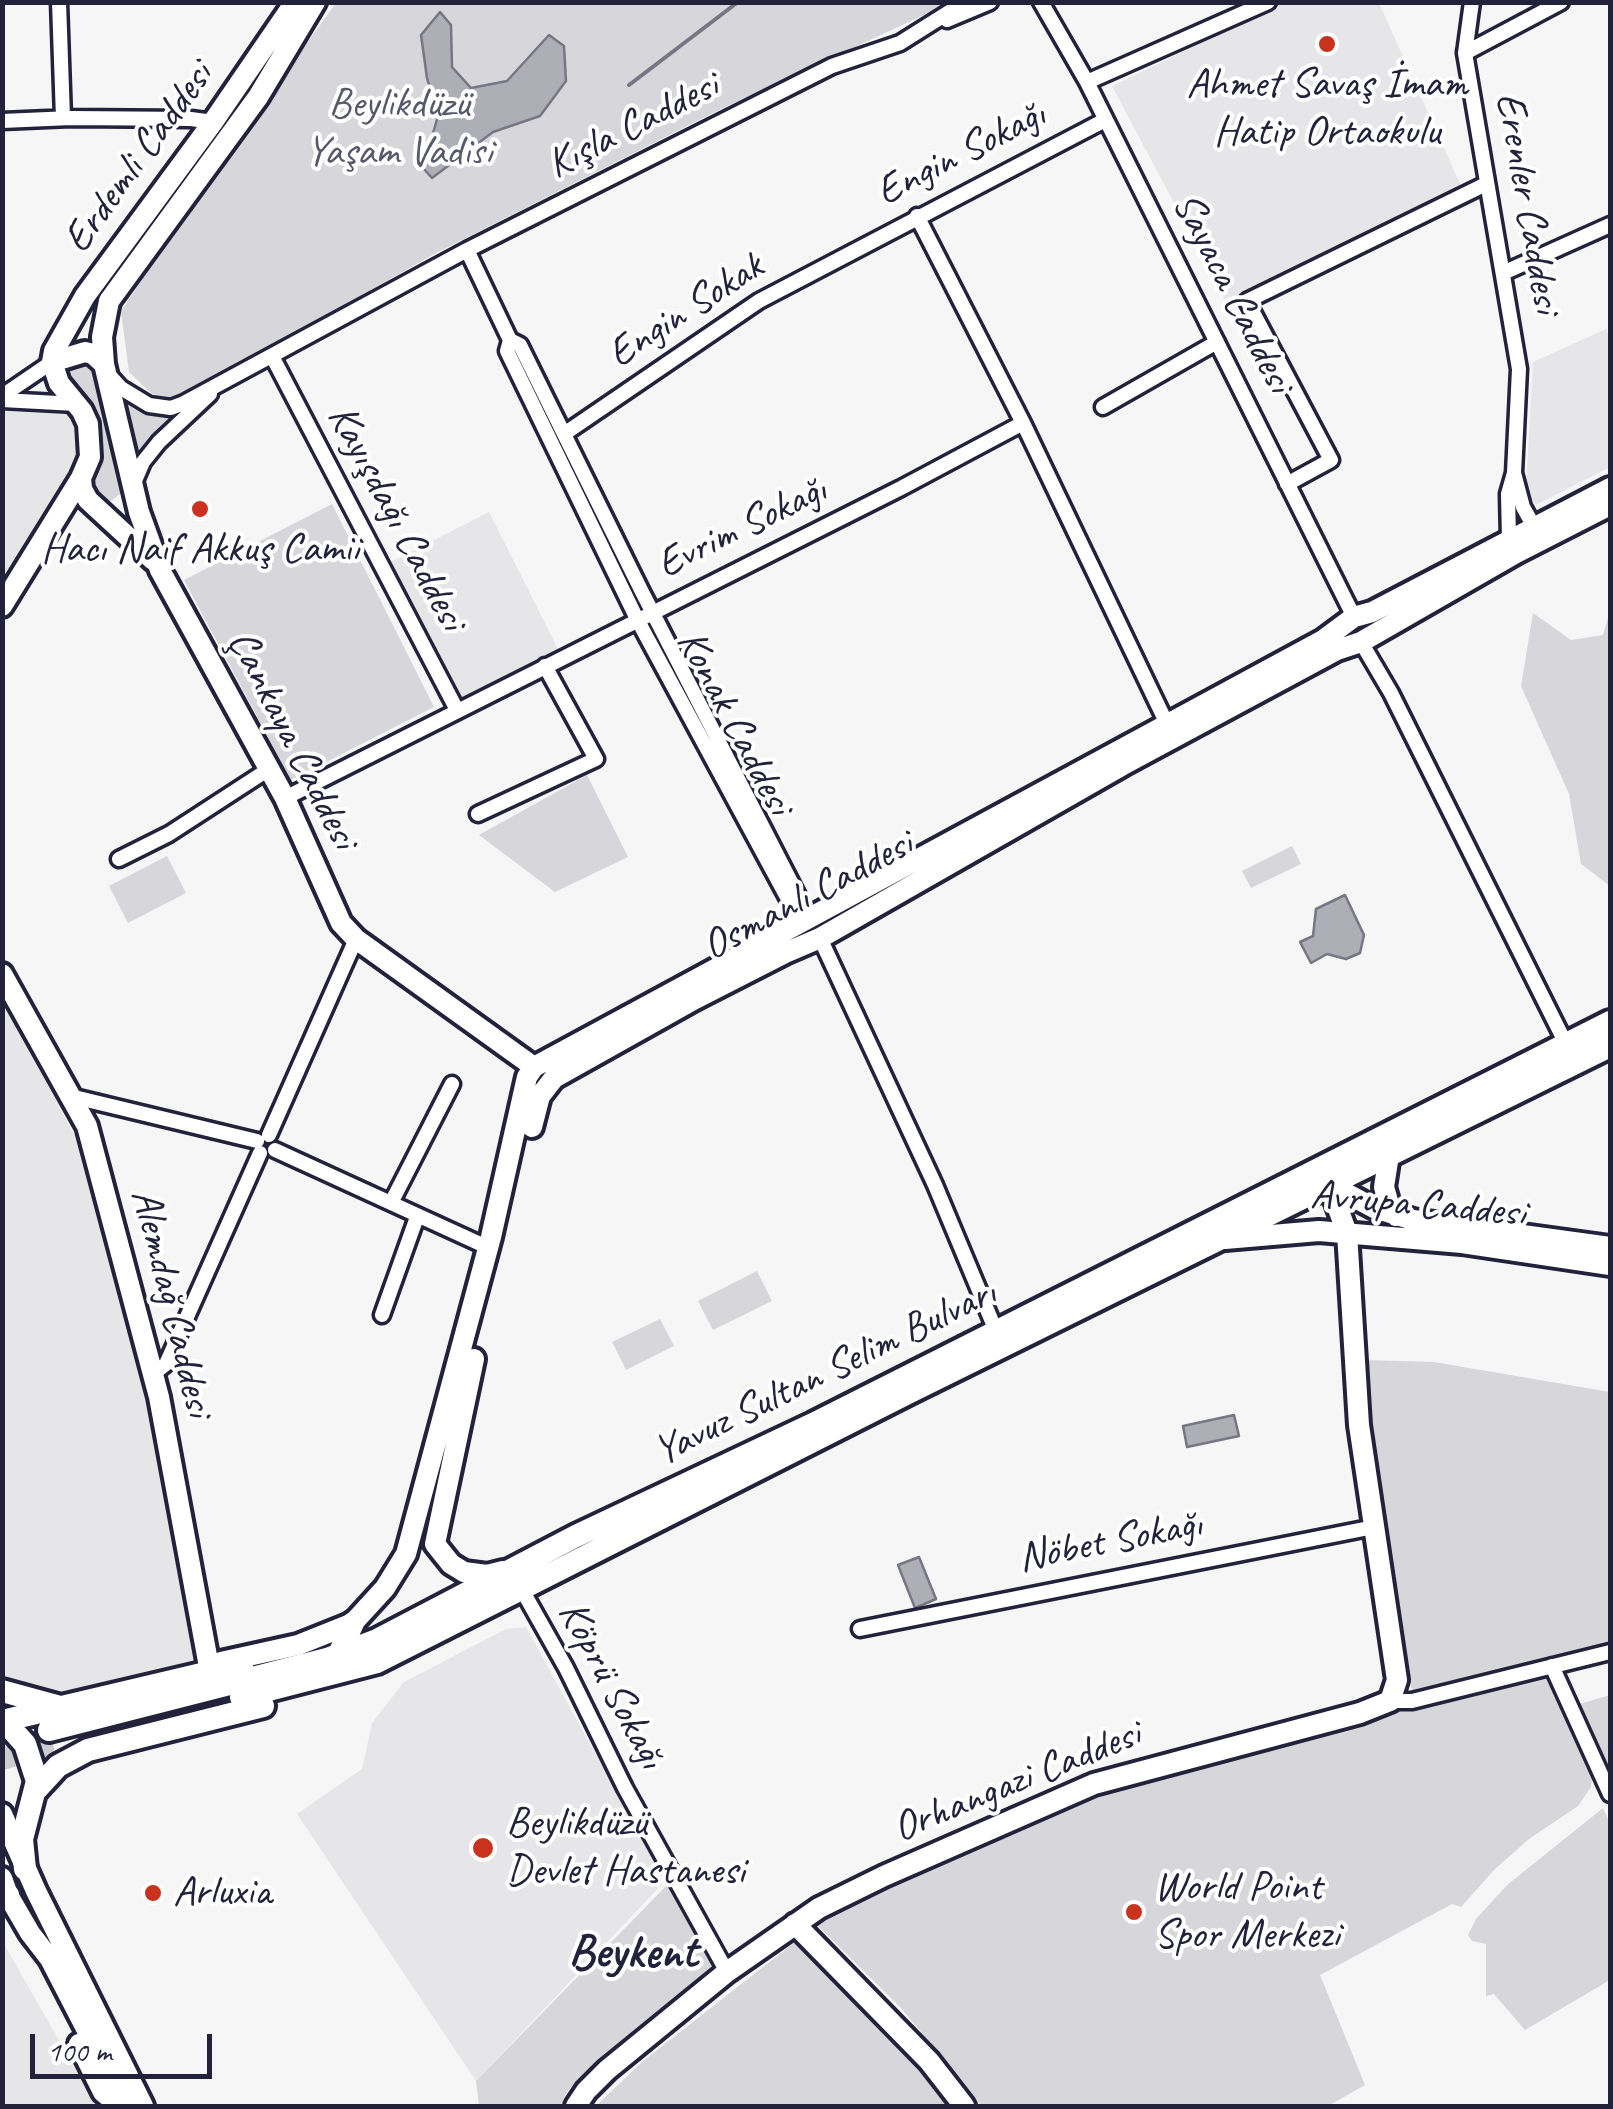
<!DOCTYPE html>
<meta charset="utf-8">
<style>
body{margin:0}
#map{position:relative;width:1613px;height:2109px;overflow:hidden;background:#f6f6f7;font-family:Caveat,sans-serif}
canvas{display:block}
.frame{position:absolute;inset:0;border:5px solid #22223b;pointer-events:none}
.scale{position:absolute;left:30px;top:2034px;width:182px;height:45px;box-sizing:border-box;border:5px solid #22223b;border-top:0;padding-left:12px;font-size:30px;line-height:35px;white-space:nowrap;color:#22223b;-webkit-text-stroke:8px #fff;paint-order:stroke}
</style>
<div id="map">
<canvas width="1613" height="2109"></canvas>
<div class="frame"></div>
<div class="scale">100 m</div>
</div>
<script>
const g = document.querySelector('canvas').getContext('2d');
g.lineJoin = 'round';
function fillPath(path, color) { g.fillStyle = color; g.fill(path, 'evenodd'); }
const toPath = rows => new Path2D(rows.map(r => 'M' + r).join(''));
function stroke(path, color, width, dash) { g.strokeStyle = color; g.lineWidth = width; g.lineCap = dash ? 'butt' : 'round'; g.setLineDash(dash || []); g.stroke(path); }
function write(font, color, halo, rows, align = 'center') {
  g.font = font + ' Caveat,sans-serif'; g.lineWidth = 8; g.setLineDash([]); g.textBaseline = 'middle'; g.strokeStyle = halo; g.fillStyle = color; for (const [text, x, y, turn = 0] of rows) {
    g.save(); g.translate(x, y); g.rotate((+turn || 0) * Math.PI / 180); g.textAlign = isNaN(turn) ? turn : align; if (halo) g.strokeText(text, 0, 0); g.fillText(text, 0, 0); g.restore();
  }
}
const built = toPath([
 [1284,3,1379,3,1461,186,1320,258,1226,301,1112,86],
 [1606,329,1610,339,1610,467,1536,505,1527,496,1526,487,1533,362],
 [3,408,60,409,73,416,79,438,73,473,3,592],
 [489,512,559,651,462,697,451,687,389,563],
 [2,1000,83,1151,145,1374,198,1664,66,1697,3,1677],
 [526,1627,665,1881,476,2081,297,1814,362,1769,372,1723,404,1682,506,1629],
 [3,1942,96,2106,3,2106]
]);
const green = toPath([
 [336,3,950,3,721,109,436,253,195,389,173,398,152,394,129,372,121,312,187,208],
 [81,363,95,368,123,486,120,494,111,501,100,499,92,488,92,477,101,458,100,435,67,381,70,369],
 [121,393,151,413,176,411,152,435,138,461],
 [332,504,434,707,291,780,184,580],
 [1610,611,1610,886,1581,864,1569,794,1521,686,1533,613,1571,640,1603,635],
 [587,775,628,857,555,892,479,835],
 [1292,846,1301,864,1251,888,1242,871],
 [167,856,186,893,128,923,109,886],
 [757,1271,772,1301,713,1330,698,1301],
 [660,1319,674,1346,626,1370,612,1342],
 [1364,1360,1434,1362,1610,1392,1610,1643,1412,1690,1405,1663],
 [1538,1675,1550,1678,1593,1767,1591,1787,1578,1806,1529,1839,1494,1870,1461,1907,1452,1904,1320,1975,1365,2085,1328,2106,982,2106,901,2008,813,1921,1113,1788],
 [1610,1695,1610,1774,1576,1705],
 [1603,1808,1610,1824,1610,1980,1525,2030,1494,1994,1486,1996,1486,1944,1472,1941,1468,1935,1476,1919,1507,1885],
 [668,1884,713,1965,567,2091,560,2106,479,2106,476,2081],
 [795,1942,916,2066,949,2106,596,2106,643,2061]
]);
const water = toPath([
 [440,12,451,25,452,67,471,88,507,81,549,35,564,46,566,81,540,116,493,132,432,178,423,168,438,116,427,78,421,35,440,12],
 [1345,895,1364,935,1360,953,1346,959,1327,954,1311,963,1300,942,1313,936,1316,909,1345,895],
 [1234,1415,1239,1436,1187,1447,1183,1426,1234,1415],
 [919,1557,936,1599,915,1608,898,1565,919,1557]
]);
const stream = toPath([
 [629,85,738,2]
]);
const primaryTunnel = toPath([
 [2,1759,53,1745]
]);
const street = toPath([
 [59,2,63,118],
 [1041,2,1087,82,1354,617],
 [947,20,990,2],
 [1465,53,1472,2],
 [1087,82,1268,2],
 [2,121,71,118,191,119,213,122],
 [917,216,1023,423,1167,724],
 [467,250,510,340,520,345,641,590,809,917],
 [1503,273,1610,225],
 [510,340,507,351,637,619,789,901],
 [273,358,457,710],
 [110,376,121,388,149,405,171,408,184,403,467,250,832,66,900,43,965,2],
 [2,396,52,362],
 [2,400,76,404],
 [1103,407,1217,342],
 [564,434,759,301,1105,120],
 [1514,473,1523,507,1537,532],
 [134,483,143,462,159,442,210,394],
 [1287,484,1331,460,1247,301,1486,184],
 [1513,548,1509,540,1508,494,1514,473,1519,369,1465,53,1561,2],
 [1361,642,1391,693,1566,1044],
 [285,798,901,488,1023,423],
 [478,814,596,759,545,666],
 [119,859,169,834,269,769],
 [820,938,935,1185,996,1331],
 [70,1096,257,1141],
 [269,1135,356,939],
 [275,1150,487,1247],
 [391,1203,452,1084],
 [382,1315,417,1217],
 [153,1374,166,1364,260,1153],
 [521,1588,566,1668,625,1788,727,1972],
 [860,1629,1374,1527],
 [1552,1666,1610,1794],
 [1390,1701,1412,1701,1610,1652]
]);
const secondary = toPath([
 [315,2,258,97,109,301,102,337,104,364,139,512,160,570,285,798,341,923,356,939,534,1067],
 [52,362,54,351,85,296,213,122,295,2],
 [52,362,85,352,93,354,104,364],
 [81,478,82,489,88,500,153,560],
 [2,606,81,478,90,457,88,424,82,411,59,383,52,362],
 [2,974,87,1126,159,1397,210,1672,221,1662,298,1645,353,1623,385,1588,406,1554,491,1237,527,1077,534,1067,1323,640,1354,617,1372,612,1610,488],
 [532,1127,540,1096,554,1078,695,999,785,953,820,938,1123,765,1337,650,1361,642,1516,553,1610,505],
 [1389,1155,1384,1187,1390,1208,1396,1216],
 [1329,1184,1374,1208,1413,1220,1610,1247],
 [1225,1239,1319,1231,1462,1243,1610,1265],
 [474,1359,435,1544,451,1564,464,1572,487,1575,503,1571],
 [2,1814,36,1891,143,2106],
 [2,1878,8,1895,30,1933,50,1959,126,2106],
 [795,1924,929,2061,964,2106],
 [79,2044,103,2092,109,2097,118,2097,128,2093],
 [576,2106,586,2091,607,2070,727,1972,819,1908,884,1876,1094,1784,1360,1713,1390,1701,1397,1680,1359,1425,1347,1233,1329,1184]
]);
const primary = toPath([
 [338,1656,353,1623],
 [2,1691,57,1706],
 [241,1697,377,1662,910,1392,1610,1046],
 [2,1721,210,1672,242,1667],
 [5,1722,25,1744,37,1781,22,1839,25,1869],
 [49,1730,327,1659,377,1640,576,1536,813,1424,1610,1022],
 [35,1791,58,1766,88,1750,263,1706],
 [2,1889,8,1895]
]);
const markers = [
 [1327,44,10,"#c8321e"],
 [200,509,10,"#c8321e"],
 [483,1848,12,"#c8321e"],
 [153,1893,10,"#c8321e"],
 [1134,1912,10,"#c8321e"]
];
const poiNames = [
 ["Ahmet Savaş İmam",1327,85,"center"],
 ["Hatip Ortaokulu",1327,133,"center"],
 ["Hacı Naif Akkuş Camii",200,550,"center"],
 ["Beylikdüzü",506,1824],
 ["Devlet Hastanesi",506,1872],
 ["World Point",1154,1888],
 ["Spor Merkezi",1154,1936],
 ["Arluxia",173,1893]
];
const parkNames = [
 ["Beylikdüzü",399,105],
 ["Yaşam Vadisi",399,153]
];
const streetNames = [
 ["Kışla Caddesi",633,126,-27],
 ["Engin Sokağı",961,154,-27],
 ["Erdemli Caddesi",139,158,-54],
 ["Erenler Caddesi",1527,203,80],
 ["Sayaca Caddesi",1232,293,63],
 ["Engin Sokak",686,311,-33],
 ["Kayışdağı Caddesi",396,518,62],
 ["Evrim Sokağı",742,528,-26],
 ["Konak Caddesi",734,723,62],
 ["Çankaya Caddesi",292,740,63],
 ["Osmanlı Caddesi",808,896,-28],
 ["Avrupa Caddesi",1418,1205,5],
 ["Alemdağ Caddesi",171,1303,76],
 ["Yavuz Sultan Selim Bulvarı",825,1373,-26],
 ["Nöbet Sokağı",1110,1542,-11],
 ["Köprü Sokağı",611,1685,62],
 ["Orhangazi Caddesi",1017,1782,-22]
];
const quarterNames = [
 ["Beykent",633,1954]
];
fillPath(built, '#e6e6e9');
fillPath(green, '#d7d7db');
fillPath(water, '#aeaeb7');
stroke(water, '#767685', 2.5);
stroke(stream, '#767685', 4);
stroke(primaryTunnel, '#ccccd1', 22, [22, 11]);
stroke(street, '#22223b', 21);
stroke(secondary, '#22223b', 28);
stroke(primary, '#22223b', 30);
stroke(street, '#fff', 14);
stroke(secondary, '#fff', 20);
stroke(primary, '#fff', 22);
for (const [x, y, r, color] of markers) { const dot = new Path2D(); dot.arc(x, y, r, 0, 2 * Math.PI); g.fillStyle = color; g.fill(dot); stroke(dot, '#fff', 4); }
write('42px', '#22223b', '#fff', poiNames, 'left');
write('42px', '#58586b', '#fff', parkNames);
write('42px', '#22223b', '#fff', streetNames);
write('bold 48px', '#22223b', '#fff', quarterNames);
</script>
